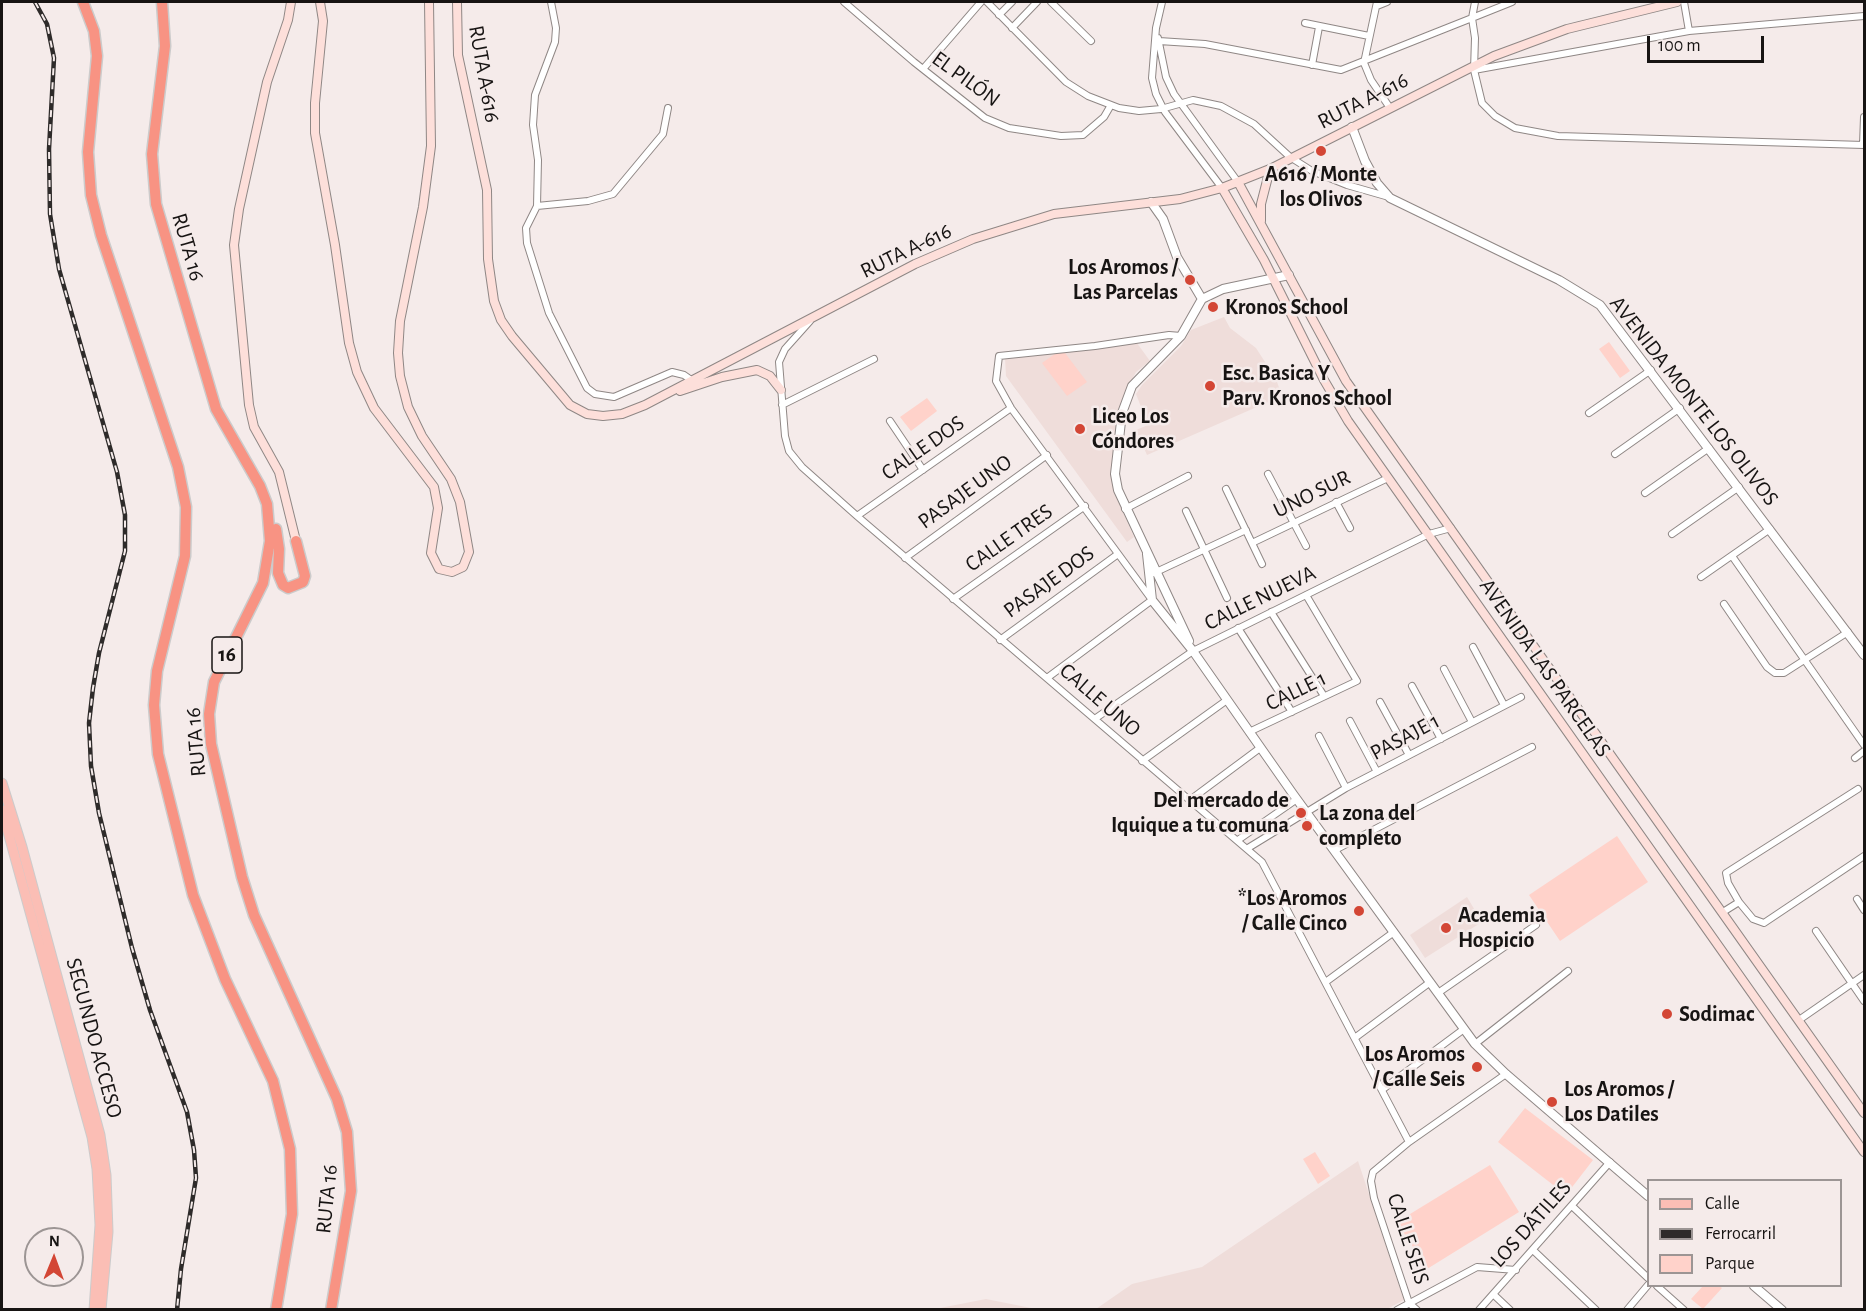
<!DOCTYPE html>
<meta charset="utf-8">
<style>
body{margin:0}
#map{position:relative;width:1866px;height:1311px;overflow:hidden;background:#f5ebea;font-family:"Alegreya Sans",sans-serif}
canvas{display:block}
.frame{position:absolute;inset:0;border:3px solid #171413;pointer-events:none}
.legend{position:absolute;left:1647px;top:1179px;width:195px;height:108px;box-sizing:border-box;background:#f5ebea;border:2px solid #9c9594;margin:0;padding:8px 10px;list-style:none;font-size:18px;color:#171413}
.legend li{display:flex;align-items:center;gap:12px;height:30px}
.legend b{width:30px;border:2px solid #9c9594}
.north{position:absolute;left:24px;top:1227px;width:60px;height:60px;box-sizing:border-box;background:#f5ebea;border:2px solid #9c9594;border-radius:50%;rotate:1deg;font-size:16px;font-weight:700;line-height:24px;text-align:center;color:#171413}
.north::after{content:'';display:block;margin:auto;width:21px;height:27px;background:#d34635;clip-path:polygon(50% 0,100% 100%,50% 72%,0 100%)}
.scale{position:absolute;left:1647px;top:36px;width:117px;height:27px;box-sizing:border-box;border:3px solid #171413;border-top:0;padding-left:8px;font-size:18px;line-height:21px;white-space:nowrap;color:#171413;-webkit-text-stroke:4px #f5ebea;paint-order:stroke}
</style>
<div id="map">
<canvas width="1866" height="1311"></canvas>
<div class="frame"></div>
<ul class="legend">
<li><b style="height:8px;background:#fbbeb5"></b>Calle</li>
<li><b style="height:8px;background:#2e2b2a"></b>Ferrocarril</li>
<li><b style="height:16px;background:#ffd2ca"></b>Parque</li>
</ul>
<div class="north">N</div>
<div class="scale">100 m</div>
</div>
<script>
const g = document.querySelector('canvas').getContext('2d');
g.lineJoin = 'round';
function fillPath(path, color) { g.fillStyle = color; g.fill(path, 'evenodd'); }
const toPath = rows => new Path2D(rows.map(r => 'M' + r).join(''));
function stroke(path, color, width, dash) { g.strokeStyle = color; g.lineWidth = width; g.lineCap = dash ? 'butt' : 'round'; g.setLineDash(dash || []); g.stroke(path); }
function write(font, color, halo, rows, align = 'center') {
  g.font = font + ' "Alegreya Sans",sans-serif'; g.lineWidth = 5; g.setLineDash([]); g.textBaseline = 'middle'; g.strokeStyle = halo; g.fillStyle = color; for (const [text, x, y, turn = 0] of rows) {
    g.save(); g.translate(x, y); g.rotate((+turn || 0) * Math.PI / 180); g.textAlign = isNaN(turn) ? turn : align; if (halo) g.strokeText(text, 0, 0); g.fillText(text, 0, 0); g.restore();
  }
}
const built = toPath([
 [1224,317,1230,328,1256,348,1276,379,1282,396,1147,455,1136,430,1148,425,1136,394,1142,385,1181,346,1191,330],
 [1134,339,1150,361,1136,372,1123,397,1112,467,1114,492,1134,537,1127,542,1006,376,1005,358],
 [1467,897,1482,922,1425,958,1410,935],
 [1358,1161,1404,1300,1387,1309,1096,1309,1132,1284,1202,1267],
 [986,1299,1036,1309,935,1309]
]);
const green = toPath([
 [1609,342,1630,371,1620,378,1599,349],
 [1062,349,1087,382,1067,396,1042,363],
 [927,398,937,411,911,431,900,417],
 [1617,836,1648,882,1560,941,1529,895],
 [1525,1108,1593,1160,1566,1195,1498,1142],
 [1315,1152,1330,1176,1318,1184,1303,1159],
 [1490,1165,1519,1212,1427,1269,1397,1222],
 [1703,1286,1719,1286,1722,1288,1703,1309,1691,1299]
]);
const minor = toPath([
 [551,2,556,28,555,42,535,95,533,125,538,160,537,206,526,228,527,243,549,313,587,388,595,394,614,397,672,372,684,375,694,382],
 [844,2,914,62,985,118,1009,128,1061,136,1083,135,1104,117,1111,105],
 [987,2,1066,82,1088,96,1119,108,1139,111,1161,109,1193,100,1221,106,1254,124,1290,157,1312,171,1347,185,1389,197],
 [1051,2,1091,41],
 [1162,2,1156,28,1152,78,1156,94,1165,112,1222,188],
 [1377,2,1364,63,1371,80,1390,108],
 [1512,2,1472,18,1475,38,1474,70,1689,31,1864,16],
 [1684,2,1689,31],
 [1377,6,1387,2],
 [999,15,1012,2],
 [1305,23,1369,36],
 [1012,28,1037,2],
 [1158,38,1166,77,1174,94,1238,182],
 [1159,41,1205,44,1341,70,1472,18,1475,2],
 [1312,65,1319,27],
 [923,69,981,2],
 [1474,70,1482,103,1495,116,1515,128,1558,136,1864,145],
 [1863,145,1864,117],
 [537,206,588,201,613,194,663,134,668,108],
 [810,321,785,349,779,362,785,436,789,451,802,467,857,516,1262,862,1409,1142],
 [782,405,874,359],
 [1589,413,1651,370],
 [890,421,923,470],
 [1615,454,1680,408],
 [1268,474,1306,546],
 [1226,489,1262,564],
 [1645,493,1709,448],
 [1336,502,1350,528],
 [1125,509,1188,476],
 [1186,511,1227,598],
 [857,516,1011,408],
 [1672,534,1739,487],
 [1252,543,1388,478],
 [1732,556,1864,745],
 [905,558,1047,455],
 [1154,573,1246,530],
 [1701,577,1770,529],
 [953,599,1085,506],
 [1724,604,1767,667,1775,673,1784,673,1848,632],
 [1271,612,1324,696],
 [1238,628,1292,712],
 [1000,640,1118,554],
 [1473,647,1504,705],
 [1444,669,1472,722],
 [1047,678,1152,600,1011,408,996,381,999,356,1095,346,1169,335,1181,336],
 [1412,686,1441,739],
 [1380,702,1409,755],
 [1096,718,1193,651,1429,534,1451,528],
 [1350,721,1377,772],
 [1249,732,1357,681,1306,595],
 [1319,736,1346,788],
 [1855,758,1864,751],
 [1142,761,1227,700],
 [1190,800,1260,748],
 [1238,840,1297,799],
 [1248,848,1346,788,1521,697],
 [1335,850,1532,747],
 [1857,899,1864,910],
 [1739,902,1753,919,1764,923,1864,856],
 [1723,912,1739,902,1728,883,1726,873,1858,789],
 [1816,931,1864,1001],
 [1327,981,1394,932],
 [1438,993,1536,925],
 [1799,1020,1864,975],
 [1356,1037,1429,983],
 [1475,1044,1568,971],
 [1383,1089,1464,1029],
 [1572,1206,1648,1278],
 [1534,1251,1596,1310],
 [1657,1286,1684,1310],
 [1493,1294,1510,1310],
 [1397,1310,1477,1267,1516,1270],
 [1417,1310,1409,1303,1374,1198,1371,1181,1373,1172,1409,1142,1506,1074],
 [1479,1310,1610,1162],
 [1627,1310,1648,1285]
]);
const tertiary = toPath([
 [1352,127,1365,161,1377,183,1390,198,1559,280,1600,305,1864,655],
 [1151,202,1163,219,1177,257,1202,299],
 [1147,554,1152,600,1193,651,1293,794,1475,1044,1506,1074,1648,1196],
 [1189,641,1118,490,1115,474,1122,413,1132,386,1181,336,1202,299,1223,289,1289,275],
 [1754,1286,1782,1310]
]);
const secondary = toPath([
 [291,2,288,20,267,82,239,209,234,245,249,405,254,427,279,472,296,541],
 [320,2,323,21,315,103,315,133,335,245,349,343,357,372,374,408,434,487,438,508,431,553,439,569,452,572,463,567,469,552,460,502,451,479,422,436,408,407,400,376,398,353,400,321,423,207,431,146,429,2],
 [457,2,458,55,487,190,488,259,494,301,501,320,512,336,570,405,587,414,603,416,622,414,645,405,915,264,973,239,1054,214,1180,199,1222,188,1270,169,1494,56,1567,29,1677,2],
 [1238,182,1346,381,1864,1113],
 [1222,188,1264,260,1324,380,1348,421,1864,1152],
 [1261,221,1261,204,1270,169],
 [680,391,722,377,757,370,770,376,781,390]
]);
const primary = toPath([
 [2,783,22,847,100,1135,106,1175,108,1232,101,1310],
 [2,810,92,1137,97,1169,100,1225,94,1310]
]);
const motorway = toPath([
 [83,2,94,31,97,56,88,152,91,195,101,235,178,467,186,507,185,556,157,671,154,705,158,754,193,895,225,979,273,1081,290,1149,292,1214,276,1310],
 [162,2,165,46,152,154,156,204,216,409,260,486,267,504,270,541,263,583,214,682,209,714,211,744,242,877,254,915,337,1099,347,1132,351,1191,331,1310],
 [276,529,279,549,278,573,283,585,288,588,303,582,305,576,296,541]
]);
const rail = toPath([
 [35,2,47,24,54,58,49,149,50,214,59,269,117,472,125,515,125,551,99,653,93,688,89,723,91,766,99,813,132,948,150,1010,187,1112,194,1150,196,1178,181,1269,177,1310]
]);
const markers = [
 [1321,151,6,"#d34635"],
 [1190,280,6,"#d34635"],
 [1213,307,6,"#d34635"],
 [1210,386,6,"#d34635"],
 [1080,429,6,"#d34635"],
 [1301,813,6,"#d34635"],
 [1307,826,6,"#d34635"],
 [1359,911,6,"#d34635"],
 [1446,928,6,"#d34635"],
 [1667,1014,6,"#d34635"],
 [1477,1067,6,"#d34635"],
 [1552,1102,6,"#d34635"]
];
const shields = [
 [227,655,30]
];
const shieldNames = [
 ["16",227,655]
];
const streetNames = [
 ["RUTA A-616",484,74,80],
 ["EL PILÓN",966,79,36],
 ["RUTA A-616",1363,101,-27],
 ["RUTA 16",188,247,74],
 ["RUTA A-616",906,251,-26],
 ["AVENIDA MONTE LOS OLIVOS",1694,401,52],
 ["CALLE DOS",923,448,-35],
 ["PASAJE UNO",965,492,-36],
 ["UNO SUR",1312,494,-26],
 ["CALLE TRES",1009,538,-35],
 ["PASAJE DOS",1049,582,-36],
 ["CALLE NUEVA",1260,598,-26],
 ["AVENIDA LAS PARCELAS",1545,668,55],
 ["CALLE 1",1296,691,-26],
 ["CALLE UNO",1100,700,41],
 ["PASAJE 1",1405,737,-28],
 ["RUTA 16",196,742,-95],
 ["SEGUNDO ACCESO",94,1038,75],
 ["RUTA 16",327,1199,-84],
 ["LOS DÁTILES",1531,1224,-48],
 ["CALLE SEIS",1408,1239,72]
];
const poiNames = [
 ["A616 / Monte",1321,174,"center"],
 ["los Olivos",1321,199,"center"],
 ["Los Aromos /",1178,267,"right"],
 ["Las Parcelas",1178,292,"right"],
 ["Kronos School",1225,307],
 ["Esc. Basica Y",1222,373],
 ["Parv. Kronos School",1222,398],
 ["Liceo Los",1092,416],
 ["Cóndores",1092,441],
 ["Del mercado de",1289,800,"right"],
 ["Iquique a tu comuna",1289,825,"right"],
 ["La zona del",1319,813],
 ["completo",1319,838],
 ["*Los Aromos",1347,898,"right"],
 ["/ Calle Cinco",1347,923,"right"],
 ["Academia",1458,915],
 ["Hospicio",1458,940],
 ["Sodimac",1679,1014],
 ["Los Aromos",1465,1054,"right"],
 ["/ Calle Seis",1465,1079,"right"],
 ["Los Aromos /",1564,1089],
 ["Los Datiles",1564,1114]
];
fillPath(built, '#efddda');
fillPath(green, '#ffd2ca');
stroke(minor, '#8f8785', 8);
stroke(tertiary, '#8f8785', 10);
stroke(secondary, '#8f8785', 10);
stroke(primary, '#cccbcb', 11);
stroke(motorway, '#cccbcb', 13);
stroke(minor, '#fff', 6);
stroke(tertiary, '#fff', 8);
stroke(secondary, '#fddfda', 8);
stroke(primary, '#fbbeb5', 9);
stroke(motorway, '#f89383', 10);
stroke(rail, '#2e2b2a', 4.5);
stroke(rail, '#f5ebea', 2, [7]);
for (const [x, y, r, color] of markers) { const dot = new Path2D(); dot.arc(x, y, r, 0, 2 * Math.PI); g.fillStyle = color; g.fill(dot); stroke(dot, '#f5ebea', 2); }
for (const [x, y, w] of shields) { const box = new Path2D(); box.roundRect(x - w / 2, y - 18, w, 36, 4.5); g.fillStyle = '#f5ebea'; g.fill(box); stroke(box, '#171413', 1.5); }
write('bold 21px', '#171413', null, shieldNames);
write('22px', '#171413', '#f5ebea', streetNames);
write('bold 22px', '#171413', '#f5ebea', poiNames, 'left');
</script>
